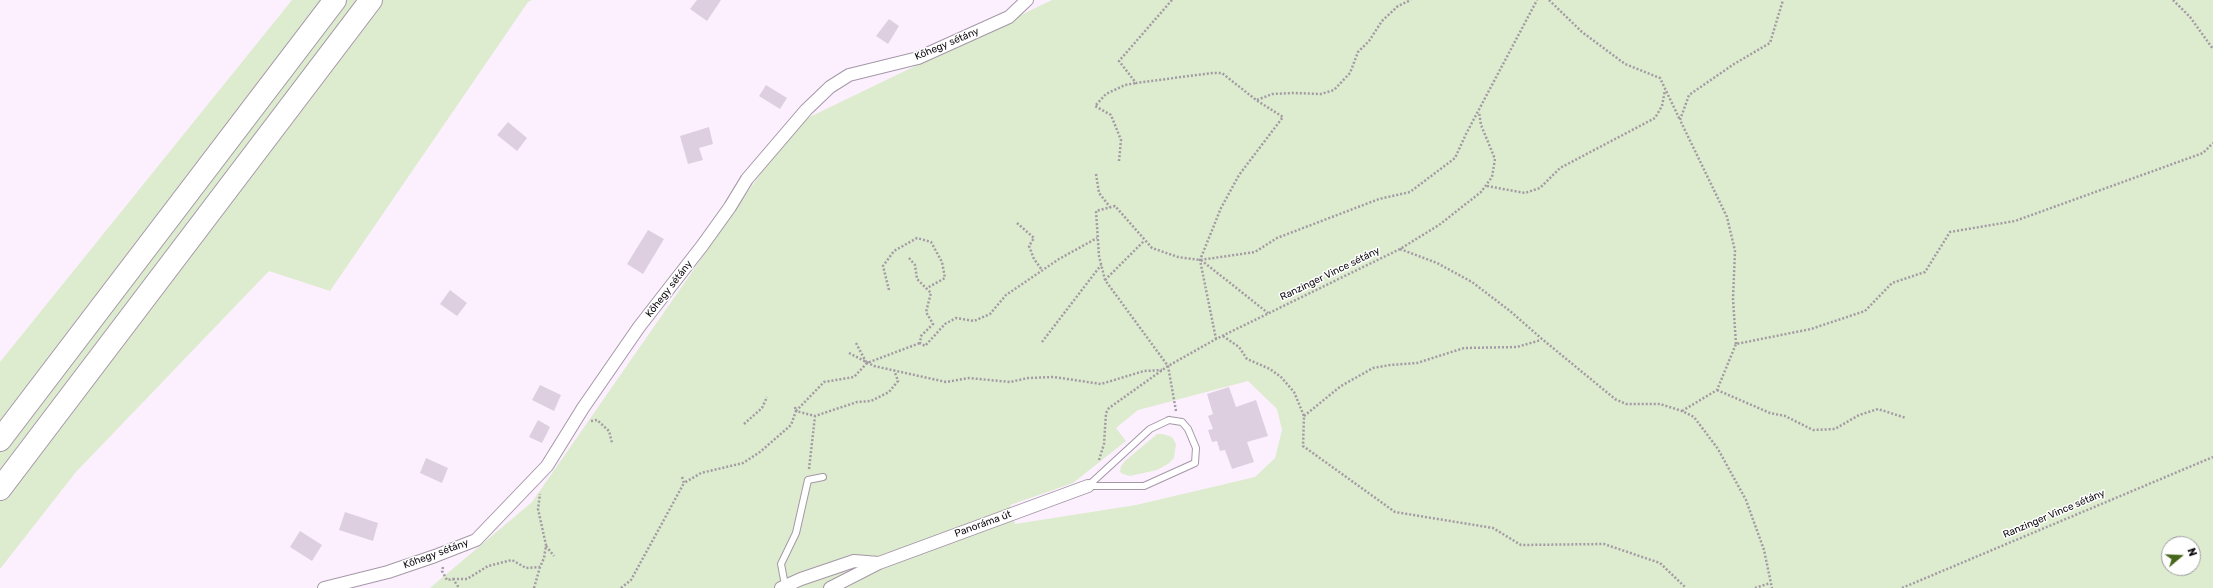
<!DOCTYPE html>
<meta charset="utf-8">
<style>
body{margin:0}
#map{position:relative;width:2213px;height:588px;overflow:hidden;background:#fcf0fe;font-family:Rubik,sans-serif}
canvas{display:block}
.north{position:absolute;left:2161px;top:536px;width:40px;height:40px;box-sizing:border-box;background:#fff;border:1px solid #9f9d9f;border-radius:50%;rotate:71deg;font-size:11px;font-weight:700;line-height:16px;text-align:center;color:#0f0a10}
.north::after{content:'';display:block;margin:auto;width:14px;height:18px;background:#47671c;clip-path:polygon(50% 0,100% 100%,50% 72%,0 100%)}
</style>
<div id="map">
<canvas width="2213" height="588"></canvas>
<div class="north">N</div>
</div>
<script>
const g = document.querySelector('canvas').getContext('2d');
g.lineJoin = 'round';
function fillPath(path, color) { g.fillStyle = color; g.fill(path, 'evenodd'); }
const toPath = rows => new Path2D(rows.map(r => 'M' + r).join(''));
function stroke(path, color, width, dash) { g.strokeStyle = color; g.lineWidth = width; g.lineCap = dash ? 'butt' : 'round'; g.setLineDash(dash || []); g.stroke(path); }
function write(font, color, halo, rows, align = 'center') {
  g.font = font + ' Rubik,sans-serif'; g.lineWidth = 3; g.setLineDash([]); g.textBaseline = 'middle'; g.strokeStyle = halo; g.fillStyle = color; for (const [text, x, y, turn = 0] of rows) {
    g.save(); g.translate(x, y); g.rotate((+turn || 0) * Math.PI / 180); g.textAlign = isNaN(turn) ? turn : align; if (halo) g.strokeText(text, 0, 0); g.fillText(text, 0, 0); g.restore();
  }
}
const green = toPath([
 [292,0,532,0,528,2,330,291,269,271,76,472,0,569,0,362],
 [1052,0,2213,0,2213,588,430,588,532,502,795,124],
 [1248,381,1277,409,1282,430,1275,458,1255,477,1136,505,1015,524,1010,505,1073,483,1126,441,1116,428,1138,410],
 [2169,544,2193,544,2193,568,2169,568],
 [1157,434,1163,434,1172,437,1176,444,1174,458,1168,464,1157,470,1130,476,1123,474,1120,472,1121,466,1125,461]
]);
const building = toPath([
 [697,0,721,0,707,21,690,9],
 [889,19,899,26,888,44,876,36],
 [766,85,787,98,780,109,759,96],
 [508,122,527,138,517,151,497,135],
 [709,127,713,144,699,148,703,160,688,164,680,136],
 [648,230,664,239,643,274,627,264],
 [450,290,467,303,457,316,440,304],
 [540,385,561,395,554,411,532,400],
 [1229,387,1236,407,1256,400,1268,436,1247,442,1254,462,1232,469,1225,450,1220,451,1217,441,1212,442,1208,430,1213,429,1208,416,1213,414,1207,394],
 [538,420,550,427,542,443,529,437],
 [426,458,448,468,442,483,420,473],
 [345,512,378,523,373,541,339,530],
 [300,531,322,545,312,561,290,547]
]);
const path = toPath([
 [1172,0,1119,61,1136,83,1212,73,1222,73,1256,100,1283,117,1239,175,1221,208,1200,260,1216,339],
 [1549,0,1582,32,1625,64,1660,78,1680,120],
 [2173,0,2190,17,2213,49],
 [1257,100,1272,94,1294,93,1321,94,1334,90,1350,73,1358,52,1369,41,1382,21,1398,6,1411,0],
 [1119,161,1121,140,1111,115,1095,106,1106,94,1125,85,1136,83],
 [1096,174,1099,193,1110,207],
 [1487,186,1525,193,1540,188,1560,168,1655,118,1662,106,1665,90],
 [1017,223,1034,238,1029,246,1034,259,1042,270],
 [1400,249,1437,263,1472,282,1510,311,1542,339,1615,399,1626,404,1660,404,1682,411,1694,417,1718,449,1746,500,1764,550,1772,588],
 [909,258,915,265,917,279,931,293,926,312,933,324,921,336,920,343,925,346,945,324,956,318,974,321,990,314,1006,295,1059,259,1097,238],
 [1201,260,1268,313],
 [1105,280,1144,241],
 [889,290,883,266,894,251,917,238,931,242,942,262,945,278,927,288],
 [1223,336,1239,347,1247,359,1270,369,1281,377,1294,392,1304,416,1303,446,1395,512,1493,528,1521,545,1604,544,1660,563,1686,588],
 [1042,342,1101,265],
 [856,343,866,362],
 [1736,344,1733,299,1735,251,1727,217,1680,120,1689,95,1734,64,1770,43,1783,0],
 [849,353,874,366,946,382,969,378,1010,382,1028,378,1054,377,1101,384,1144,371,1162,370],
 [1717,390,1770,413,1785,416,1813,430,1835,429,1859,415,1878,409,1906,418],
 [795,407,796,411,824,382,854,377,867,363,920,343],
 [1176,411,1168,366,1105,280,1099,256,1096,211,1115,206,1152,248,1178,257,1200,260,1255,252,1277,238,1379,199,1410,192,1455,158,1466,134,1537,0],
 [1682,411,1717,390,1736,344,1811,329,1865,311,1892,283,1925,272,1950,232,2015,221,2203,153,2213,143],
 [1304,416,1341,386,1373,368,1390,365,1417,363,1464,348,1517,347,1541,340],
 [591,421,597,420,609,431,612,443],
 [744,424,762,408,767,397],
 [1099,460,1104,444,1106,413,1109,408,1168,366,1216,339,1400,249,1439,225,1481,192,1492,177,1495,159,1481,125,1479,112],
 [809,469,815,416],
 [682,477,684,483,701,473,743,463,760,452,791,425,796,411,815,416,857,402,871,401,889,392,898,381,894,370],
 [546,546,554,556],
 [443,567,442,571,447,580,453,579,459,588],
 [453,579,467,579,488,566,512,560,526,568,540,567,544,558,546,545,538,509,540,494],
 [534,588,540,567],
 [621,588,631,580,684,483],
 [1755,588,1770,583],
 [1902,588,2213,457]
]);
const service = toPath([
 [1169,420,1182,422,1188,429,1196,448,1195,463,1144,486,1088,486,1150,429,1169,420],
 [785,585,781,564,796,533,808,480,823,477]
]);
const minor = toPath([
 [324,588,388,572,435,556,476,540,547,466,583,408,639,327,702,246,730,207,747,179,806,110,830,87,849,75,918,58,1009,17,1027,0],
 [781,588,801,579,854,561,879,563],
 [830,588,879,563,1088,486]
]);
const motorway = toPath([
 [0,440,335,0],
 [0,489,371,0]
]);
const streetNames = [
 ["Kőhegy sétány",947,44,-23],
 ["Ranzinger Vince sétány",1330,274,-26],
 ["Kőhegy sétány",669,289,-52],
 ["Ranzinger Vince sétány",2054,514,-23],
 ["Panoráma út",983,524,-20],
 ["Kőhegy sétány",436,554,-20]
];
fillPath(green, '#ddecce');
fillPath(building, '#ddcfe0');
stroke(service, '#a597a8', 8);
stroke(minor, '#a597a8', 14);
stroke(motorway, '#a597a8', 24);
stroke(path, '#a39aa5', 2.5, [2, 2]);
stroke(service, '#fff', 6);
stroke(minor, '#fff', 12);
stroke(motorway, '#fff', 22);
write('10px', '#0f0a10', '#fff', streetNames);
</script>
